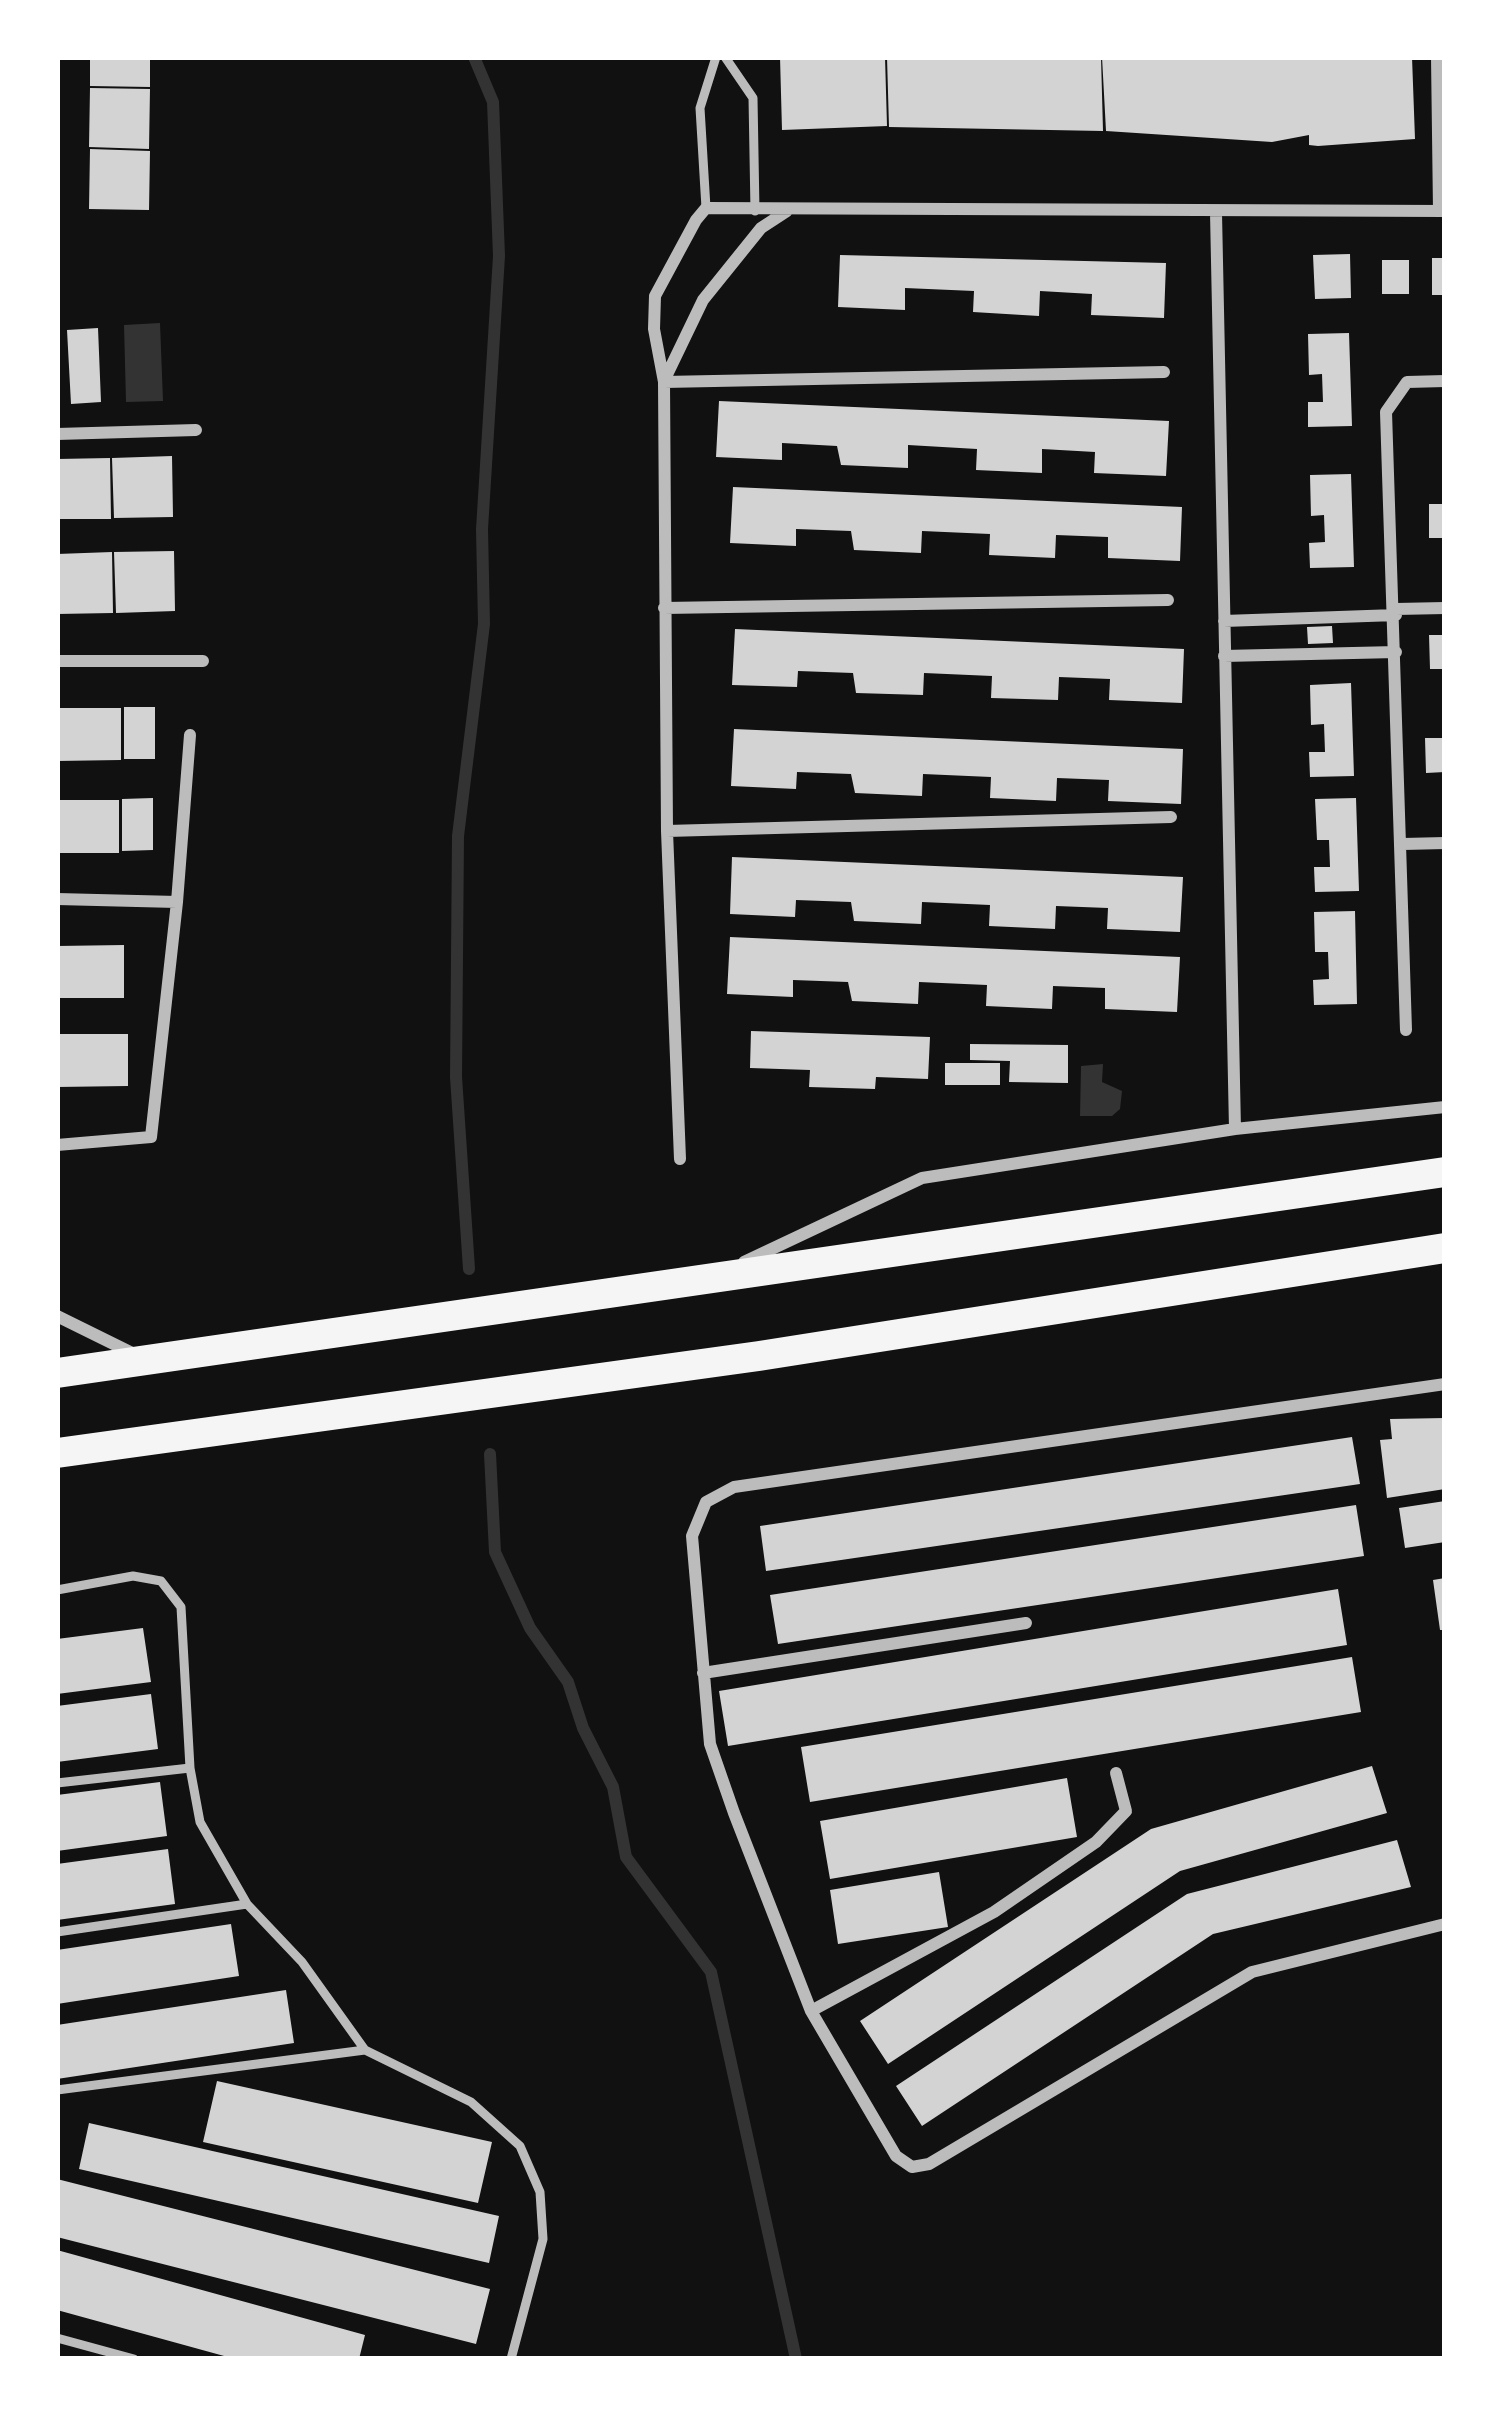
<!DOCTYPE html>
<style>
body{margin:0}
#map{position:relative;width:1502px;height:2416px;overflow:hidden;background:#111;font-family:"Playfair Display",serif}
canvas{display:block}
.frame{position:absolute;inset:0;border:60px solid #fff;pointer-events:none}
</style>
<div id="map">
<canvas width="1502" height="2416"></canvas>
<div class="frame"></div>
</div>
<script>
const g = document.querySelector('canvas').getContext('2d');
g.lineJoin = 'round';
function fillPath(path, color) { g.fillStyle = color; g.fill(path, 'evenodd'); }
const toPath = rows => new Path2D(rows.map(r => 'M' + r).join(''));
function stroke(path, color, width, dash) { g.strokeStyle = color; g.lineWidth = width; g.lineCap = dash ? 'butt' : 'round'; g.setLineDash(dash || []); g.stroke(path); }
const water = toPath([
 [160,323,163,401,126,402,124,325],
 [1103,1064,1102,1082,1122,1091,1120,1109,1112,1116,1080,1116,1081,1066]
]);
const stream = toPath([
 [469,1269,456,1077,458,836,484,624,482,529,499,256,493,102,474,57],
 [490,1454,495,1552,530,1628,568,1682,583,1728,613,1787,626,1857,711,1972,796,2359]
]);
const building = toPath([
 [90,57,150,57,150,87,90,86],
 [780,57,885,57,887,126,782,130],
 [887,57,1101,57,1103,131,889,127],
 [1102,57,1412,57,1415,139,1318,146,1309,145,1309,135,1272,142,1106,131],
 [90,88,150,89,149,149,89,147],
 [90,149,150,151,149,210,89,209],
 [1350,254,1351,298,1315,299,1313,255],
 [840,255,1166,263,1164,318,1091,315,1092,294,1040,291,1039,316,973,312,974,291,905,288,905,310,838,307],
 [1432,258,1445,258,1445,295,1432,295],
 [1382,260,1409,260,1409,294,1382,294],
 [98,328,101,402,71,404,67,330],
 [1349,333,1352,426,1308,427,1308,402,1323,402,1322,374,1309,375,1308,334],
 [719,401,1169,421,1166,476,1094,473,1095,452,1042,449,1042,473,976,470,977,449,908,445,908,468,841,465,837,446,782,443,782,460,716,457],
 [172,456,173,517,114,518,112,458],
 [110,458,111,519,57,519,57,459],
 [1351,474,1354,567,1310,568,1309,543,1325,542,1324,515,1311,516,1310,475],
 [733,487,1182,507,1180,561,1108,558,1108,537,1056,535,1055,558,989,555,990,534,922,531,921,553,854,550,851,531,796,529,796,546,730,543],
 [1429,504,1445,504,1445,538,1429,538],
 [174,551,175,611,116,613,114,552],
 [112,552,113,613,57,614,57,554],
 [1332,626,1333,643,1308,644,1307,627],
 [735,629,1184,649,1182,703,1109,700,1110,679,1059,677,1058,700,991,698,992,676,924,673,923,695,856,693,853,673,798,671,797,687,732,685],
 [1429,635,1445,635,1445,669,1430,669],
 [1351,683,1354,776,1310,777,1309,752,1325,752,1324,724,1311,725,1310,685],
 [124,707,155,707,155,759,124,759],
 [57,708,121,708,121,760,57,761],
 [734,729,1183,749,1181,804,1108,801,1109,780,1057,778,1056,801,990,798,991,777,923,774,922,796,855,793,851,774,797,772,796,789,731,786],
 [1425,738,1445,738,1445,772,1426,773],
 [153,798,153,850,122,851,122,799],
 [1356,798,1359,891,1315,892,1314,867,1330,867,1329,840,1317,840,1315,799],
 [57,800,119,800,119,853,57,853],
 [732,857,1183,877,1180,932,1107,929,1108,908,1056,906,1055,929,989,926,990,905,922,902,921,924,854,921,851,902,796,900,795,917,730,914],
 [1355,911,1357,1004,1314,1005,1313,980,1329,979,1328,952,1315,952,1314,912],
 [730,937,1180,957,1177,1012,1105,1009,1105,988,1053,986,1052,1009,986,1006,987,985,919,982,918,1004,852,1001,848,982,793,980,793,997,727,994],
 [124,945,124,998,57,998,57,946],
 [751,1031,930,1037,928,1079,876,1077,875,1089,809,1087,810,1070,750,1068],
 [57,1034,128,1034,128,1086,57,1087],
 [970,1044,1068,1045,1068,1083,1009,1082,1010,1061,970,1060],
 [945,1063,1000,1063,1000,1085,945,1085],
 [1445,1418,1445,1489,1387,1498,1380,1440,1392,1439,1390,1419],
 [1352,1437,1360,1484,766,1571,760,1526],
 [1445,1501,1445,1542,1405,1548,1399,1508],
 [1356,1505,1364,1556,778,1644,770,1595],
 [1445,1578,1445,1630,1440,1630,1433,1580],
 [1338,1589,1347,1645,728,1746,719,1691],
 [143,1628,151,1682,57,1694,57,1639],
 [1352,1657,1361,1712,810,1802,801,1747],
 [151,1694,158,1749,57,1762,57,1706],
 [1372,1766,1387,1813,1180,1871,888,2064,860,2021,1151,1829],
 [1067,1778,1077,1837,830,1879,820,1821],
 [160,1782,167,1836,57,1851,57,1795],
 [1397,1840,1411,1887,1213,1934,922,2126,896,2086,1187,1894],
 [168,1849,175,1904,57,1920,57,1864],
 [939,1872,948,1927,838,1944,830,1890],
 [231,1924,239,1976,57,2004,57,1950],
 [286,1990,294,2043,57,2079,57,2025],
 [217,2081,492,2142,478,2203,203,2142],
 [89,2123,499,2216,489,2263,79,2169],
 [57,2179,490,2289,476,2344,57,2237],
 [57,2250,365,2335,359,2359,235,2359,57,2310]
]);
const service = toPath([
 [725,57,753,98,755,211],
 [706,208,700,108,716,57],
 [57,1590,133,1576,161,1581,181,1607,190,1768,200,1822,247,1904,302,1962,365,2050],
 [57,1783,190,1768],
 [57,1932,247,1904],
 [57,2090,365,2050,471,2102,520,2146,540,2192,543,2239,511,2359],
 [57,2338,134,2359]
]);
const minor = toPath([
 [1437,57,1439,211],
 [1216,213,1235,1129],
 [664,381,703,300,761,228,787,211],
 [664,382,1164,372],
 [57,434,196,430],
 [664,608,1168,600],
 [1396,609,1445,608],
 [1224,621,1396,615],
 [1224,656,1396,652],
 [57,661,203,661],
 [667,831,1171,817],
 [1403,844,1445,843],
 [57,899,177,902,151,1137,57,1145],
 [177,902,190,735],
 [1406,1030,1386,412,1407,382,1445,381],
 [680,1159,667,831,664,382,654,329,655,296,696,220,706,208,1445,211],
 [744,1262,922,1178,1235,1129,1445,1107],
 [57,1316,134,1354],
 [1445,1384,734,1487,706,1502,692,1536,710,1744,734,1813,811,2011,896,2156,912,2167,929,2164,1252,1972,1445,1924],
 [703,1673,1026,1623],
 [811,2011,994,1912,1096,1842,1126,1811,1116,1773]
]);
const primary = toPath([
 [57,1373,1445,1172],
 [57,1453,759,1356,1445,1248]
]);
fillPath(water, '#333');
stroke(stream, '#333', 12);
fillPath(building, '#d3d3d3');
stroke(service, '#bcbcbc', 9);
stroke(minor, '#bcbcbc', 12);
stroke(primary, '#f5f5f5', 30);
</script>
